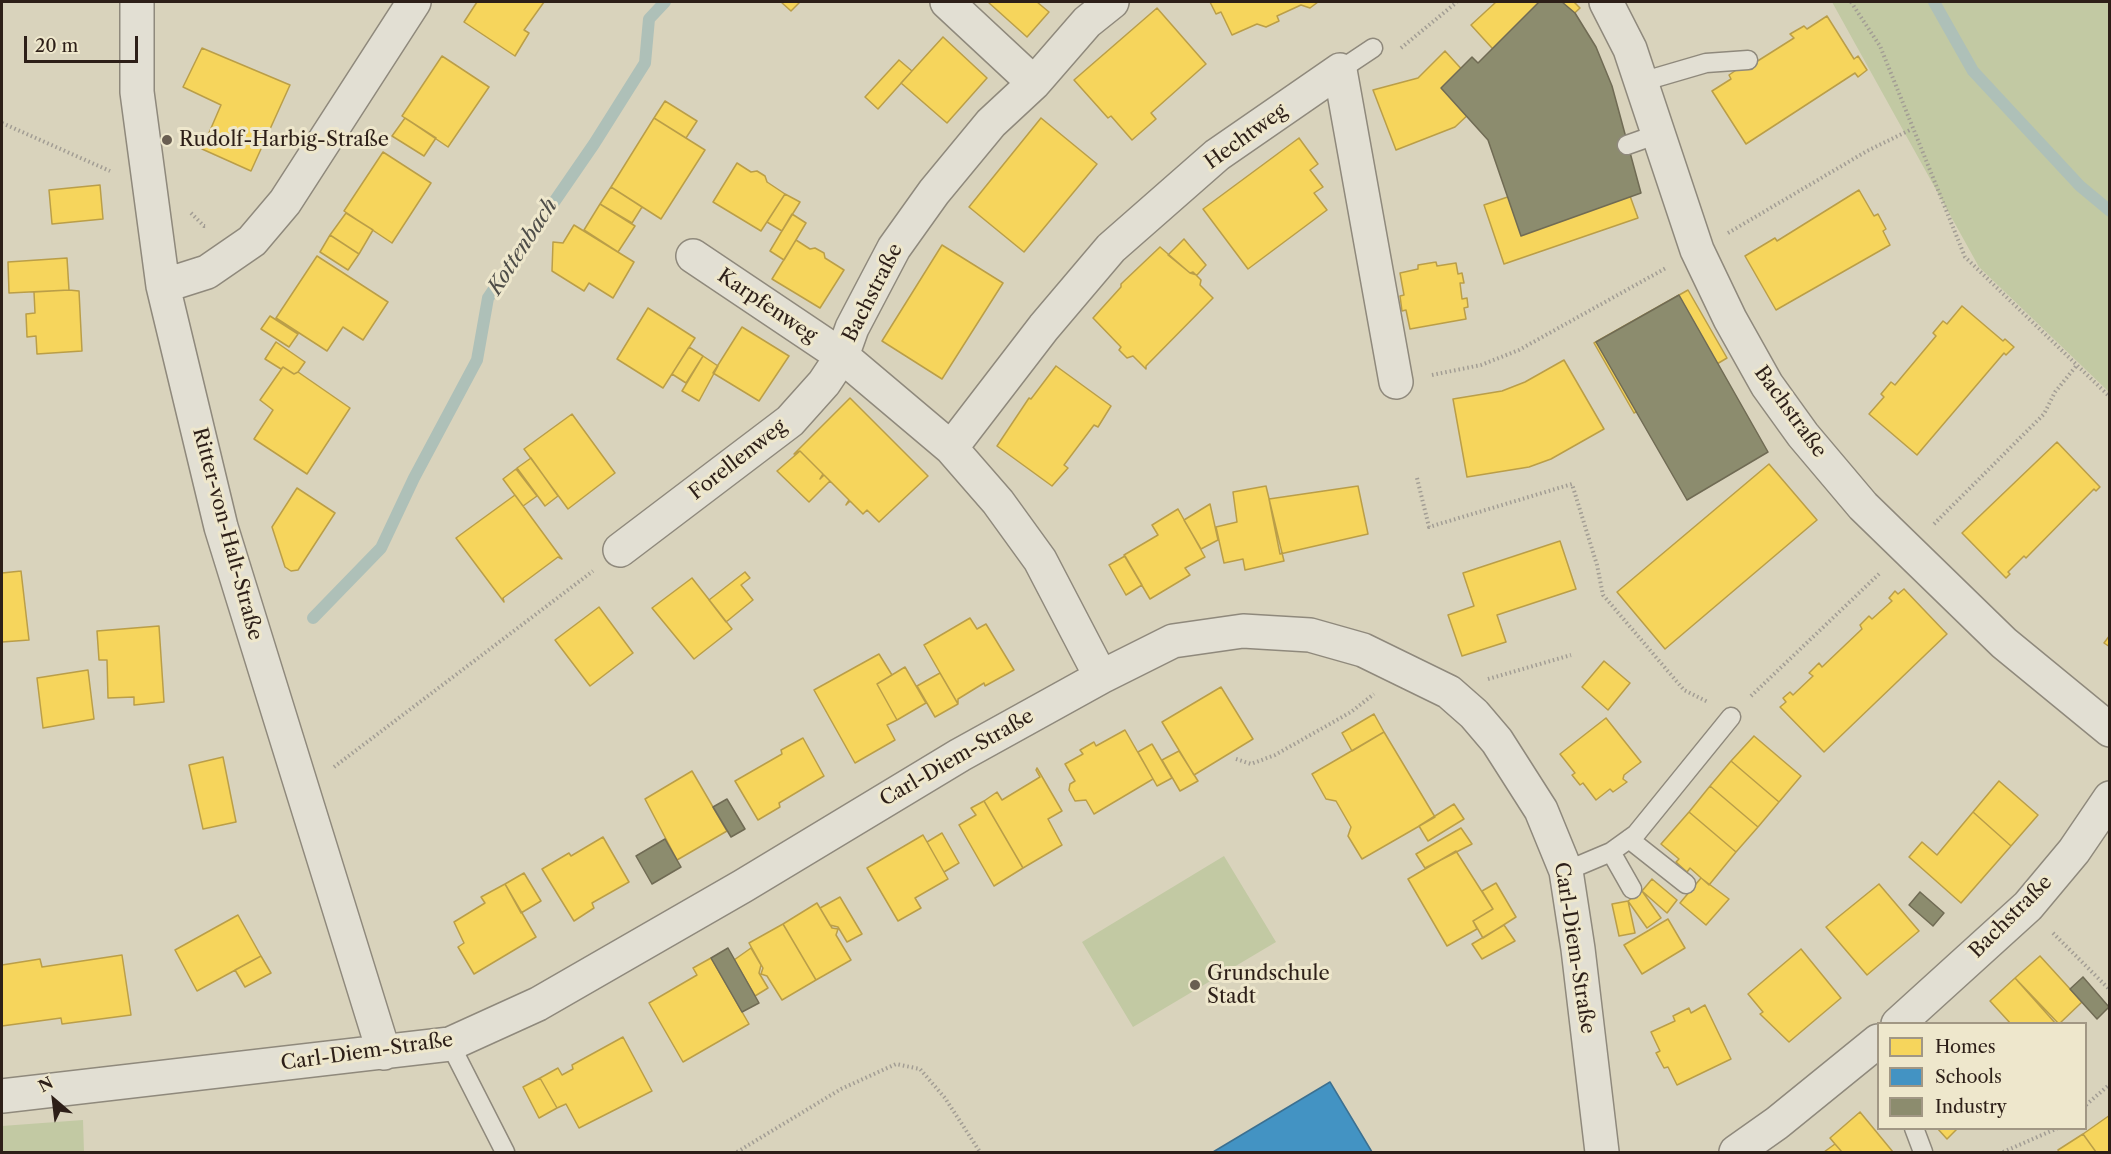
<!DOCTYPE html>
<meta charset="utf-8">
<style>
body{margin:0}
#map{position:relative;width:2111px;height:1154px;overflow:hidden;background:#d9d3bc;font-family:"Libre Caslon Text",serif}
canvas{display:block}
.frame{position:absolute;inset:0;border:3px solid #2d1f18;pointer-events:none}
.legend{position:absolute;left:1877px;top:1022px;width:210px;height:108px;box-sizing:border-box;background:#eee7cc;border:2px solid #a19784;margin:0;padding:8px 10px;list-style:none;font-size:18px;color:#2d1f18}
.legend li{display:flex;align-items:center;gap:12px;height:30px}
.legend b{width:30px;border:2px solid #a19784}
.north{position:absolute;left:24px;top:1070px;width:60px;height:60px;-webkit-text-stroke:4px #eee7cc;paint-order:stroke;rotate:332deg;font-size:16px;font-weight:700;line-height:24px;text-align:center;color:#2d1f18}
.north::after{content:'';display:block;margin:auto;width:21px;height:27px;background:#2d1f18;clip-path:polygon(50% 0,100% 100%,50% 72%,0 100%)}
.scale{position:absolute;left:24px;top:36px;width:114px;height:27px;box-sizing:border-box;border:3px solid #2d1f18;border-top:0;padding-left:8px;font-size:18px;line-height:21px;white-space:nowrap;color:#2d1f18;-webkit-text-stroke:4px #eee7cc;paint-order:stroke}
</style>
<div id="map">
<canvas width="2111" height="1154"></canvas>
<div class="frame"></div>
<ul class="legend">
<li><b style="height:16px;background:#f6d55c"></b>Homes</li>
<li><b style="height:16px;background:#4393c3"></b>Schools</li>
<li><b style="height:16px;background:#8c8c6e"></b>Industry</li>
</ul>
<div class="north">N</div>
<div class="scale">20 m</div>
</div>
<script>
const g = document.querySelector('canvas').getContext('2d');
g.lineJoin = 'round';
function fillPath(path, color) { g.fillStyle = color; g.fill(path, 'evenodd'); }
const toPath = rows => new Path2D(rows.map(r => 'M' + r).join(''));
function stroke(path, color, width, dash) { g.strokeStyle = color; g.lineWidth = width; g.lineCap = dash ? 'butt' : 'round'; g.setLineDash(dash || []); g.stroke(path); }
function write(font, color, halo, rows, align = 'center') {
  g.font = font + ' "Libre Caslon Text",serif'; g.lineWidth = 6; g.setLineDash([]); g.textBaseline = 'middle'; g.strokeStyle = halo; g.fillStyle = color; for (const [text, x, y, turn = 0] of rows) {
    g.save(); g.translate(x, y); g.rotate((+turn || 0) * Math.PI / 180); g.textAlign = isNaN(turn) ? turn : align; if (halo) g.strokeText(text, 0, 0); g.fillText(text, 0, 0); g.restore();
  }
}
const green = toPath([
 [1832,2,2109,2,2109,392,1979,267],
 [1224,856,1276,942,1133,1027,1082,942],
 [83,1120,84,1152,2,1152,2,1126]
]);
const homes = toPath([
 [477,2,544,2,524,30,529,33,515,56,464,22,477,2],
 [781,2,800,2,791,11,781,2],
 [988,2,1037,2,1049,12,1027,37,988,2],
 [1210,2,1318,2,1310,8,1301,5,1277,16,1279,21,1266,27,1257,24,1232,35,1221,12,1216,14,1210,2],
 [1496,2,1574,2,1580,8,1513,71,1471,25,1496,2],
 [1157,8,1206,64,1151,113,1156,119,1132,140,1111,116,1108,118,1074,80,1157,8],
 [1827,16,1854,59,1858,56,1867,70,1858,77,1855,73,1746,144,1712,91,1731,79,1729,75,1742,66,1745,69,1794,38,1790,34,1804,26,1807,29,1827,16],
 [943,37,987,78,947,123,901,83,943,37],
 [202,48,290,85,251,171,202,149,221,105,183,87,202,48],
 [1445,51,1487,97,1455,127,1396,150,1373,90,1418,78,1445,51],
 [442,56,489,87,448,147,402,116,442,56],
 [899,60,912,71,878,109,865,97,899,60],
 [665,101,697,121,686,138,654,118,665,101],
 [405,118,436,138,424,156,392,136,405,118],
 [654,118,705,150,661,219,611,187,654,118],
 [1041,118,1097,164,1024,252,969,207,1041,118],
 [1299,138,1318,164,1310,170,1323,187,1314,193,1327,210,1248,269,1203,209,1299,138],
 [383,152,431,183,392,243,344,211,383,152],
 [1617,160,1638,218,1504,264,1484,205,1617,160],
 [737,163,751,172,757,171,765,176,767,182,785,194,761,231,713,202,737,163],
 [100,185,103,219,52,224,49,190,100,185],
 [611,187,642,207,632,223,600,204,611,187],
 [1859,190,1874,216,1878,214,1886,229,1883,231,1890,245,1776,310,1745,256,1775,238,1777,241,1859,190],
 [785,194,800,202,782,231,767,222,785,194],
 [600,204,635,226,618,252,584,230,600,204],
 [346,213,373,230,359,254,330,235,346,213],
 [792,214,806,223,784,260,770,251,792,214],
 [574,225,634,262,613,298,589,283,584,291,552,271,553,242,563,243,574,225],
 [330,235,359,254,348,270,320,252,330,235],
 [1184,239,1206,265,1197,275,1190,273,1168,255,1184,239],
 [796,240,810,249,815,248,824,253,825,258,844,270,820,308,772,279,796,240],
 [942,245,1003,283,942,379,882,341,942,245],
 [1160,247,1190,273,1193,272,1201,280,1200,285,1213,298,1146,366,1146,369,1133,356,1127,358,1119,350,1121,347,1093,318,1121,287,1121,284,1160,247],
 [317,256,388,302,363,340,343,327,327,351,276,318,317,256],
 [67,258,69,290,9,293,8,262,67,258],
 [1436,262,1437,266,1456,263,1458,274,1462,273,1464,283,1460,283,1462,299,1467,298,1468,307,1464,308,1466,319,1410,329,1406,310,1402,311,1400,296,1404,295,1400,273,1418,269,1418,265,1436,262],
 [69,290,79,291,82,351,37,354,36,336,27,337,26,314,35,313,34,292,69,290],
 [1688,290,1727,358,1634,413,1594,343,1688,290],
 [1962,306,2003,341,2005,339,2014,347,2006,355,2004,353,1917,455,1869,414,1884,397,1881,394,1891,382,1895,385,1936,336,1933,333,1943,321,1947,324,1962,306],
 [648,308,695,338,663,388,617,359,648,308],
 [270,316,298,334,289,347,261,329,270,316],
 [742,327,789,356,759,401,713,373,742,327],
 [276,342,305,362,298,372,294,374,283,367,281,369,265,359,276,342],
 [689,347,703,356,686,383,672,374,689,347],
 [703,356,718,366,699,401,682,391,703,356],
 [1564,360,1604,429,1551,459,1529,467,1467,477,1453,399,1502,391,1525,382,1564,360],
 [1056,366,1111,406,1098,427,1094,425,1064,465,1068,468,1052,486,997,446,1029,398,1031,399,1056,366],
 [283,367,294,374,298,372,350,408,307,474,254,439,273,410,260,400,283,367],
 [850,398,928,476,879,522,867,510,863,514,850,501,846,505,849,500,824,475,820,479,823,474,800,451,794,454,850,398],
 [572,414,615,473,568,509,524,449,572,414],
 [2057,442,2100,487,2096,491,2094,489,2026,558,2024,556,2008,572,2010,574,2006,578,1962,533,2057,442],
 [800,451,823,474,820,479,824,475,830,481,809,502,777,471,800,451],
 [531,458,558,496,545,506,517,468,531,458],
 [1769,464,1817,520,1665,649,1617,592,1769,464],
 [516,469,537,496,523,506,503,479,516,469],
 [1266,486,1284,561,1245,570,1243,559,1224,563,1216,527,1237,522,1233,492,1266,486],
 [1358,486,1368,534,1280,554,1269,499,1358,486],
 [297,488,335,513,298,570,291,571,285,567,272,527,297,488],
 [515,495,562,559,558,557,503,598,504,602,456,538,515,495],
 [1210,504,1218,540,1201,549,1184,520,1210,504],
 [1178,509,1205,557,1185,568,1190,575,1150,599,1124,555,1158,535,1152,525,1178,509],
 [1560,541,1576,589,1497,615,1506,642,1462,656,1448,615,1474,606,1463,573,1560,541],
 [1125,556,1142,585,1126,595,1109,565,1125,556],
 [21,571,29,640,2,642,2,573,21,571],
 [745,572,750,578,741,585,753,600,726,622,709,600,745,572],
 [692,578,732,629,694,659,652,608,692,578],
 [1904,589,1947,634,1824,752,1780,707,1786,702,1783,698,1790,692,1793,695,1813,676,1809,673,1819,663,1822,667,1862,629,1860,625,1869,616,1872,619,1892,601,1889,598,1895,591,1898,594,1904,589],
 [599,607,633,653,590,686,555,640,599,607],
 [970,618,977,629,986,624,1014,670,985,686,984,683,958,699,958,704,924,645,970,618],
 [159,626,164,702,134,705,134,697,108,698,107,660,99,660,97,631,159,626],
 [2110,635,2110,647,2104,643,2110,635],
 [879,654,892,675,877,684,897,720,887,725,895,740,855,763,814,690,879,654],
 [1604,661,1630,683,1608,710,1582,687,1604,661],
 [905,667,926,703,897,720,877,684,905,667],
 [88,670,94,719,43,728,37,678,88,670],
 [940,673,958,704,935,717,917,686,940,673],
 [1221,687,1253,739,1194,775,1162,722,1221,687],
 [1374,714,1384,732,1352,751,1342,733,1374,714],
 [1606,718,1641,762,1624,775,1623,779,1627,782,1613,792,1610,789,1596,800,1583,783,1580,785,1572,775,1575,773,1560,754,1606,718],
 [1125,730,1153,779,1094,814,1086,800,1075,801,1069,790,1070,784,1075,781,1065,764,1083,754,1080,750,1094,742,1096,746,1125,730],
 [1384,732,1435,817,1362,859,1348,836,1351,827,1336,801,1326,799,1312,774,1384,732],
 [1754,736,1801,776,1779,802,1731,761,1754,736],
 [803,738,824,776,779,803,780,807,758,820,735,781,782,754,781,750,803,738],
 [1152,744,1172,778,1157,786,1138,752,1152,744],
 [1179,751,1198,781,1180,791,1162,760,1179,751],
 [223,757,236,822,203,829,189,765,223,757],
 [1731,761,1779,802,1758,827,1710,786,1731,761],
 [1037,768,1062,811,1048,819,1062,845,1023,868,984,801,997,792,1002,800,1040,777,1036,770,1037,768],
 [692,771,727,831,677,860,645,799,692,771],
 [1999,781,2038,815,2011,846,1973,812,1999,781],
 [1710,786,1758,827,1736,852,1689,812,1710,786],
 [984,801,1023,868,994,886,959,825,976,815,971,808,984,801],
 [1454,804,1464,819,1428,841,1419,826,1454,804],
 [1689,812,1736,852,1709,885,1690,868,1687,872,1676,862,1679,859,1661,844,1689,812],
 [1973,812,2011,846,1961,903,1909,857,1922,842,1937,855,1973,812],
 [1461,828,1472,844,1425,868,1416,854,1461,828],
 [942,833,959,863,944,872,927,842,942,833],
 [923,835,948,879,915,898,921,908,898,921,867,868,923,835],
 [603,837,629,882,592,903,594,908,574,921,542,869,569,853,571,856,603,837],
 [1456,851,1493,909,1473,921,1477,929,1447,946,1408,879,1456,851],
 [524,873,541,901,521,913,505,884,524,873],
 [1701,878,1729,899,1706,925,1680,903,1701,878],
 [1652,879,1677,900,1667,913,1642,891,1652,879],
 [1496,883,1516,917,1483,938,1473,921,1493,909,1482,891,1496,883],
 [505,884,536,937,474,974,458,947,464,943,454,922,485,903,481,897,505,884],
 [1879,884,1919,931,1867,975,1826,927,1879,884],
 [1642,891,1661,918,1647,928,1628,901,1642,891],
 [840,897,862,934,847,942,838,927,830,925,820,908,840,897],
 [1628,901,1635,933,1619,936,1612,904,1628,901],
 [817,903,832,928,838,929,836,935,851,960,816,980,783,924,817,903],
 [238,915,261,956,197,991,175,950,238,915],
 [1668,919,1685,948,1642,974,1624,945,1668,919],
 [783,924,816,980,782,1000,767,976,761,974,763,968,749,943,783,924],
 [1504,925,1515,941,1482,959,1472,944,1504,925],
 [751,948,761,965,759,973,768,988,755,996,734,960,751,948],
 [1801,949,1841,998,1789,1042,1760,1014,1763,1012,1748,994,1801,949],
 [122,955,131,1015,62,1024,61,1018,2,1026,2,965,40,959,42,967,122,955],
 [261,956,271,973,245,987,235,970,261,956],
 [2040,956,2082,1002,2059,1024,2015,978,2040,956],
 [711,958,749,1024,683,1062,649,1003,697,975,693,968,711,958],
 [2015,978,2056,1024,2011,1024,1990,1001,2015,978],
 [1705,1005,1731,1059,1677,1085,1668,1067,1664,1068,1656,1053,1660,1051,1651,1032,1675,1021,1673,1016,1689,1008,1691,1013,1705,1005],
 [623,1037,652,1091,579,1128,566,1104,557,1108,540,1078,558,1068,562,1075,573,1069,572,1065,623,1037],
 [540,1078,557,1108,539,1118,523,1087,540,1078],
 [1860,1112,1893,1152,1842,1152,1835,1144,1830,1138,1860,1112],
 [2110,1115,2110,1152,2096,1152,2083,1134,2110,1115],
 [1937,1128,1958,1128,1947,1139,1937,1128],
 [2083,1134,2096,1152,2059,1152,2058,1150,2083,1134],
 [1835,1144,1842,1152,1824,1152,1835,1144]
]);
const schools = toPath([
 [1330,1082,1372,1152,1213,1152,1330,1082]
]);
const industry = toPath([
 [1539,2,1562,2,1575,13,1596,47,1612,86,1641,193,1521,236,1488,140,1441,88,1472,57,1478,63,1539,2],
 [1679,295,1768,452,1687,500,1596,342,1679,295],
 [727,799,745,829,731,837,713,807,727,799],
 [665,839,681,867,652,884,636,856,665,839],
 [1920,892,1944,913,1933,926,1909,905,1920,892],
 [728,948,759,1003,742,1012,711,958,728,948],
 [2083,977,2109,1007,2097,1019,2070,989,2083,977]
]);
const stream = toPath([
 [1934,2,1973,71,2080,186,2110,211],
 [313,618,381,548,414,478,477,360,488,298,594,144,645,63,649,19,665,2]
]);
const path = toPath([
 [1851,2,1880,46,1965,257,2110,397],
 [1401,48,1457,2],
 [2,123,110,171],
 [191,213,204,226,208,226],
 [1728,233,1867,151,1912,129],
 [1432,375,1481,365,1519,350,1666,268],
 [1417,478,1429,527,1572,484,1597,565,1603,595,1684,690,1708,702],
 [1934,524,2044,414,2055,392,2077,365],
 [1488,679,1571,655],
 [1751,696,1880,573],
 [1236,759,1251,764,1275,755,1351,712,1374,694],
 [334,767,593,571],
 [2053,933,2110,990],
 [2086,1105,2110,1084],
 [737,1152,841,1089,896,1064,920,1069,945,1098,980,1152],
 [2003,1152,2058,1128]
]);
const service = toPath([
 [1340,70,1373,48],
 [1641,82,1706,63,1748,60],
 [1627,145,1658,134],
 [1629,839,1686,884],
 [1611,852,1632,889],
 [1566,871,1611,852,1636,834,1731,717],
 [450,1044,505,1152],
 [1914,1128,1923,1152]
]);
const minor = toPath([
 [137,2,137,92,163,286,221,527,384,1053],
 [947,2,1034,83],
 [1606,2,1630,49,1697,250,1730,319,1767,385,1803,435,1863,506,2004,643,2110,730],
 [163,286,207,272,252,241,285,202,414,2],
 [951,448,1044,327,1111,248,1217,155,1340,70,1396,382],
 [620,550,790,421,824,383,842,356,693,256],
 [1101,677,1040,560,998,502,951,448,842,356,852,328,894,248,934,192,991,123,1034,83,1087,22,1112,2],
 [1898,1024,2028,906,2074,851,2110,798],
 [2,1096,450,1044,538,1004,743,886,960,755,1101,677,1173,641,1243,631,1310,635,1363,650,1449,692,1474,714,1497,741,1541,810,1566,871,1578,949,1602,1152],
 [1736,1152,1777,1123,1878,1041]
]);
const markers = [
 [167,140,6,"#695e51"],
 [1195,985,6,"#695e51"]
];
const streetNames = [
 ["Hechtweg",1246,137,-36],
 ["Bachstraße",873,293,-63],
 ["Karpfenweg",767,306,34],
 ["Bachstraße",1790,412,54],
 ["Forellenweg",738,460,-38],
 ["Ritter-von-Halt-Straße",227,534,75],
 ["Carl-Diem-Straße",957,758,-30],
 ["Bachstraße",2011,917,-45],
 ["Carl-Diem-Straße",1574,948,81],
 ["Carl-Diem-Straße",367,1052,-8]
];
const poiNames = [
 ["Rudolf-Harbig-Straße",179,140],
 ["Grundschule",1207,974],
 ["Stadt",1207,997]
];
const waterNames = [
 ["Kottenbach",523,247,-57]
];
fillPath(green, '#c2c9a3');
fillPath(homes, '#f6d55c');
stroke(homes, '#ba9e48', 1.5);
fillPath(schools, '#4393c3');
stroke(schools, '#3c7090', 1.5);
fillPath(industry, '#8c8c6e');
stroke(industry, '#706b54', 1.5);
stroke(stream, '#aec0b8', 12);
stroke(service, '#8f897c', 21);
stroke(minor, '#8f897c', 36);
stroke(path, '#a29d94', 4, [1.5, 3]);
stroke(service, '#e2dfd3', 18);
stroke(minor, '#e2dfd3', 33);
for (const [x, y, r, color] of markers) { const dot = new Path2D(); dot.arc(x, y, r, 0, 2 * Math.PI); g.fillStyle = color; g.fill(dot); stroke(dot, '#eee7cc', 2); }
write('20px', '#2d1f18', '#eee7cc', streetNames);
write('20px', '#2d1f18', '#eee7cc', poiNames, 'left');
write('italic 21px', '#4e4d48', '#eee7cc', waterNames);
</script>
